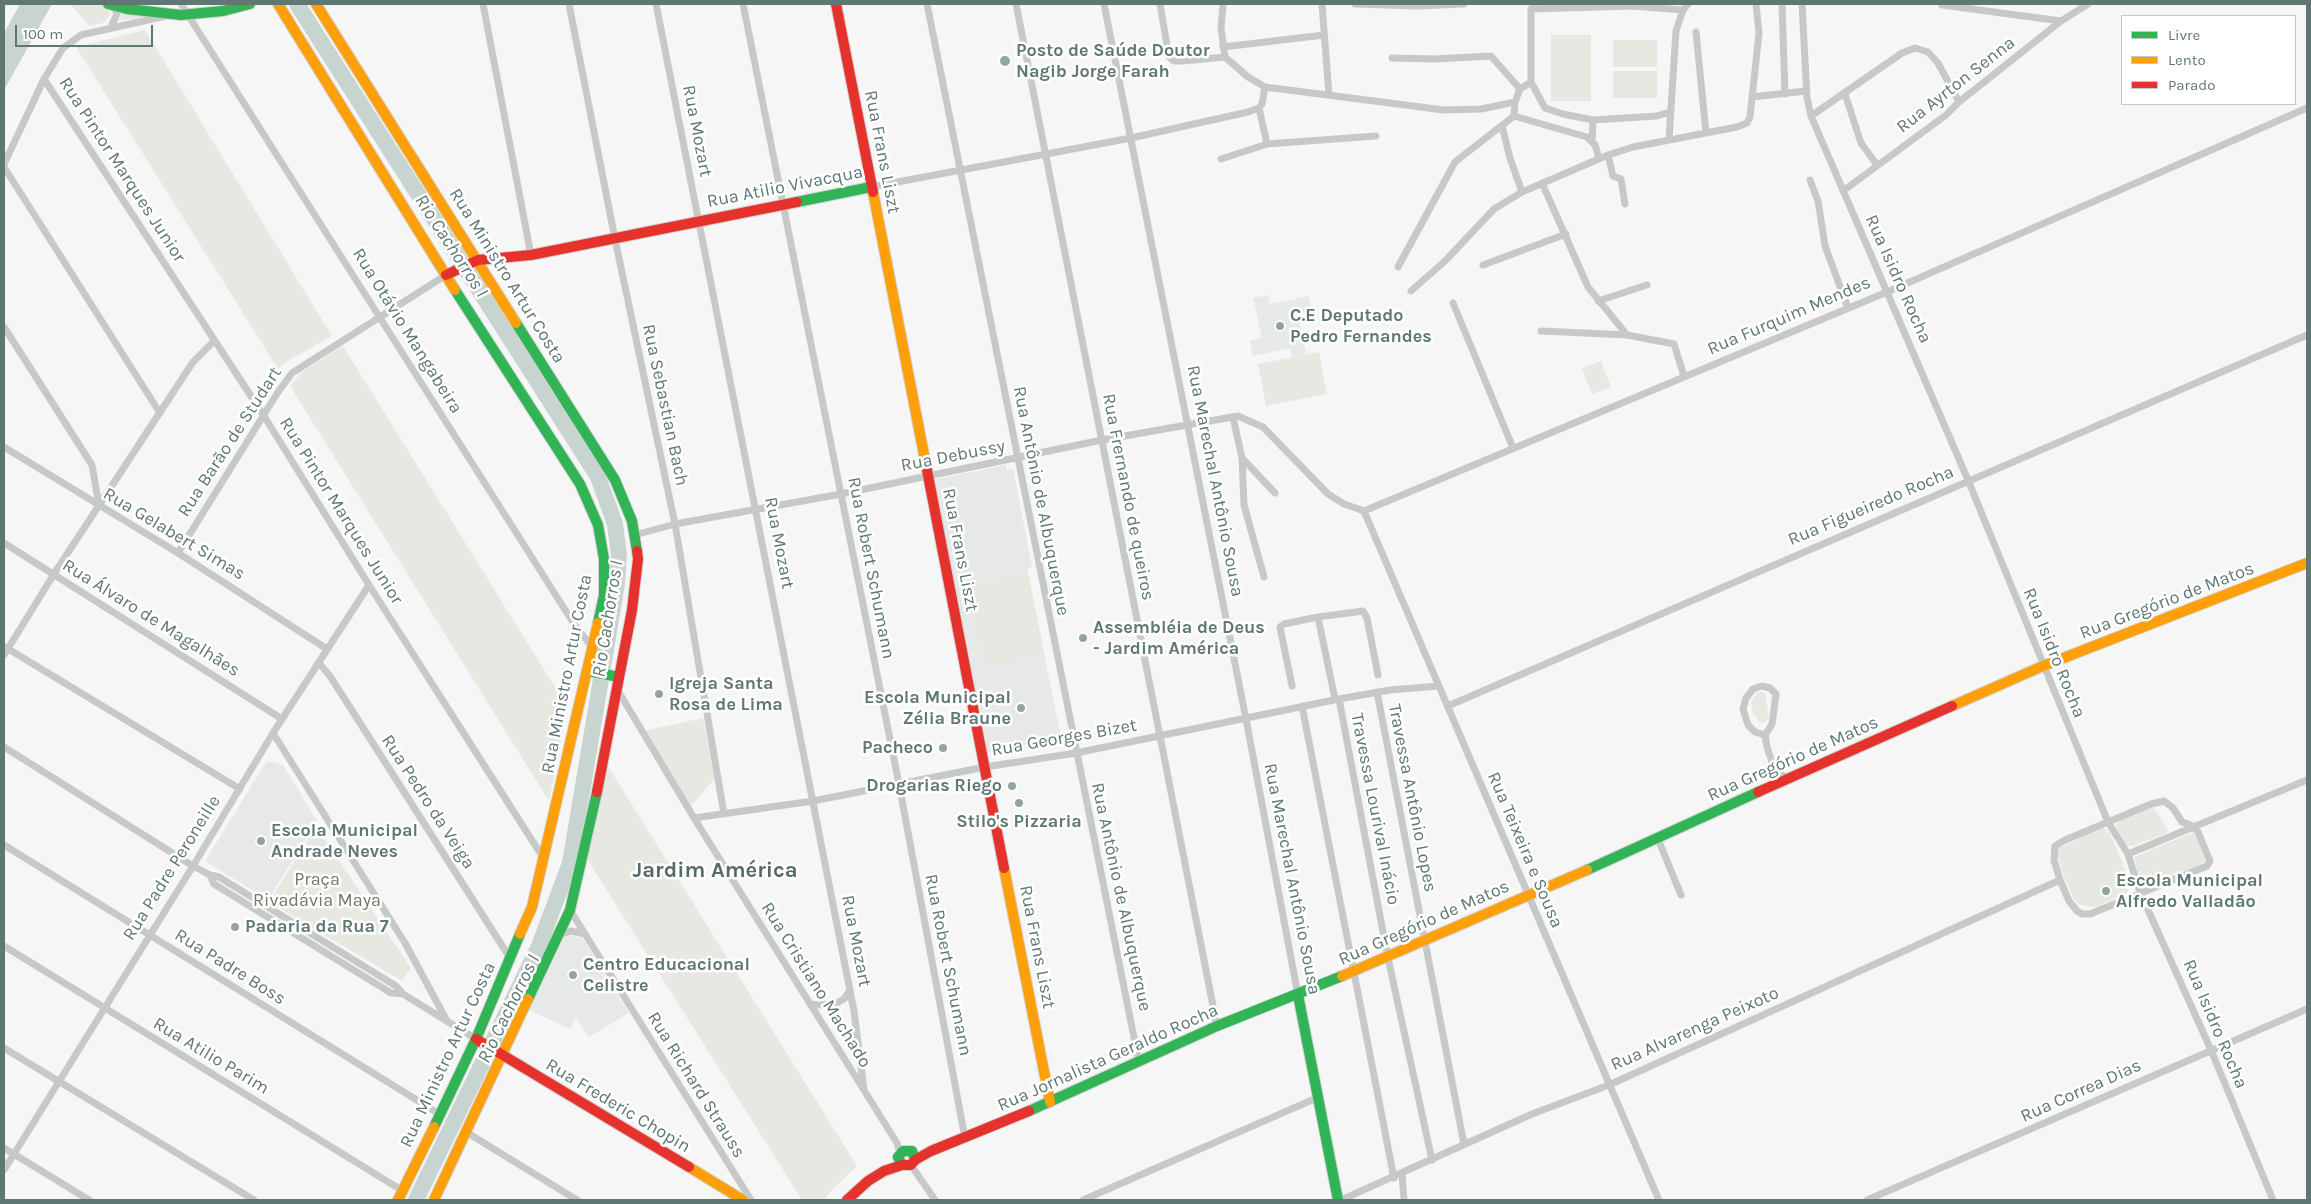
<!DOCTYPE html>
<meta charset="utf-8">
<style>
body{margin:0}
#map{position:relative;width:2311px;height:1204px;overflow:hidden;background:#f7f6f6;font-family:Karla,sans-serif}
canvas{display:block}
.frame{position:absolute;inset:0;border:5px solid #5f7874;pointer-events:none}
.legend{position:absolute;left:2121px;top:15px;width:175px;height:90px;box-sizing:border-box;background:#fff;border:1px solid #bfc9c7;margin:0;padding:6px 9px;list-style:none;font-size:15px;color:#5f7874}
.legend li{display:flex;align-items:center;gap:10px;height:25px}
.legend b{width:25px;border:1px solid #bfc9c7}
.scale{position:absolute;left:15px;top:25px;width:138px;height:22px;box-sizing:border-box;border:2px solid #5f7874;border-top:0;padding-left:6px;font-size:15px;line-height:18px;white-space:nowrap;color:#5f7874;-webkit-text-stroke:4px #fff;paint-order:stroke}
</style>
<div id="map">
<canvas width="2311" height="1204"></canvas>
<div class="frame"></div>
<ul class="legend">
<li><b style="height:6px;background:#30b455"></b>Livre</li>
<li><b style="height:6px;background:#ff9f0a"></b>Lento</li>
<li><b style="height:6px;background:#e5322d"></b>Parado</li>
</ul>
<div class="scale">100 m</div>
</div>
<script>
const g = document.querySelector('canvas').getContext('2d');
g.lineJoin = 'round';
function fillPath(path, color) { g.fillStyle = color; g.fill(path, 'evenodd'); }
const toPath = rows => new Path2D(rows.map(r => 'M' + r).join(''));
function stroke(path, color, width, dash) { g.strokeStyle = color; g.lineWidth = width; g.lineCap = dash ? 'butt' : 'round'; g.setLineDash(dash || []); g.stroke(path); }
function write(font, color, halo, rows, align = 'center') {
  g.font = font + ' Karla,sans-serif'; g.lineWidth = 5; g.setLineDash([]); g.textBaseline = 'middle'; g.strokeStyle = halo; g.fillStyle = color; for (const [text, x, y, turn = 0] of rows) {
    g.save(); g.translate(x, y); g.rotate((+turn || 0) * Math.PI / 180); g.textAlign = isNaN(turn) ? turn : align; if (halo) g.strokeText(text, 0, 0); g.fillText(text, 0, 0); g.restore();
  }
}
const built = toPath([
 [1268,295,1270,304,1309,296,1312,311,1298,314,1306,354,1292,357,1290,348,1253,356,1250,341,1262,338,1253,298],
 [1006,465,1007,470,1013,469,1032,567,1027,569,1061,737,987,752,932,480],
 [267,761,283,765,317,821,268,900,205,861],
 [573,936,581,938,585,942,629,1013,589,1037,576,1017,570,1029,525,1008,558,942,564,937]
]);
const green = toPath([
 [70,4,101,4,107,6,110,15,103,23,90,26],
 [121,12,142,13,145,16,137,19,120,20],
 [145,30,332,336,286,362,278,369,76,47],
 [1551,35,1591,35,1591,101,1551,101],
 [1613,40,1657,40,1657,67,1613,67],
 [1613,71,1657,71,1657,98,1613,98],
 [343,346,563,700,570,696,549,801,290,386,303,371],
 [1319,352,1327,394,1266,406,1258,364],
 [1601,361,1611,387,1592,394,1582,368],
 [1028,573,1045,656,985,667,966,584],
 [1760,691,1765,694,1769,717,1764,723,1760,722,1753,714,1751,701],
 [703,718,715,778,691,806,643,731],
 [606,763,857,1166,830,1192,824,1200,802,1200,587,859],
 [2153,806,2169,832,2133,846,2126,845,2116,826,2117,823,2119,820],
 [316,826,411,968,402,981,269,902],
 [2104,828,2110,833,2131,883,2127,893,2097,907,2080,905,2074,900,2062,872,2058,856,2058,848,2098,829],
 [2194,832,2207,860,2197,867,2151,883,2142,883,2139,878,2134,857]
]);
const water = toPath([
 [20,4,52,4,4,90,4,33]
]);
const river = toPath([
 [297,4,598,477,615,524,619,555,617,584,570,863,539,946,416,1200]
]);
const street = toPath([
 [181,4,576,627,593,648],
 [483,4,531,255],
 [569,4,615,239,675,524,724,814],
 [656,4,854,1011,864,1090],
 [743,4,899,784,965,1138],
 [927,4,1139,1062],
 [1016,4,1217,1026],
 [1104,4,1246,719,1298,995],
 [1160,4,1169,57,1174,61,1183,61,1225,57],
 [1223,4,1221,28,1225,57],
 [1322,4,1329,95],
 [1355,4,1418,6,1464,4],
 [1782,4,1785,94],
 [1802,4,1807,98,1811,116,1968,480,2108,822,2128,854,2140,892,2211,1050,2273,1200],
 [1942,5,2061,21],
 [1531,9,1632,6,1683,10],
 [111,27,117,14,113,4],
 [1696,32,1706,133],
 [1223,47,1324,35],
 [1225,57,1248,77,1265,87,1444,110,1481,109,1515,102],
 [1392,58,1435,59,1491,56,1520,89],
 [44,79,264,416,369,585,544,859],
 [1531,82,1545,108,1563,114,1593,120,1657,116,1670,112],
 [1845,94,1861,143,1877,165],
 [1752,97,1806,91],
 [1259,108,1267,144,1376,136],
 [1514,116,1515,102,1520,89,1531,82,1531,9,1535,4],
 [1514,116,1587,137,1595,145,1599,158],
 [1811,116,1902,53,1915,48,1928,52,1938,63,1959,102],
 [1502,126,1510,158,1522,192],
 [1669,139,1676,31,1683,10,1688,4],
 [1592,141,1593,120],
 [1608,155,1613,176,1621,179,1625,204],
 [1221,159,1267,144],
 [4,164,44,79,63,48,81,35,166,16],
 [4,167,160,413],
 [1810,180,1818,201,1825,246,1848,308],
 [1542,183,1588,287,1627,335],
 [871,187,1131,138,1248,112,1259,108,1262,104,1265,87],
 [1843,191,1946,115,1959,102,2061,21,2088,4],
 [1483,265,1566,234],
 [1398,267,1455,162,1514,116],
 [1411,291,1445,261,1494,209,1522,192,1608,155,1633,147,1737,127,1747,123,1750,117,1759,33,1756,4],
 [1598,301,1647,285],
 [1453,303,1513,448],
 [4,327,92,465,99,505],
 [1541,331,1627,335,1674,344,1684,376],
 [1233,417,1242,458,1275,493],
 [4,447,178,553,327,649],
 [1242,458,1244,505,1264,577],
 [1364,511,1887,292,2307,108],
 [1364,511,1659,1200],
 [635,535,675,524,841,494,1102,440,1238,416,1263,427,1328,494,1344,504,1364,511],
 [4,543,282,719],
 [178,553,278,392,292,373,446,275],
 [5,647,240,789],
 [4,655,54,574,193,362,214,341],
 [319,663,330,676,510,958],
 [1292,686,1280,627,1284,624,1318,617],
 [617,689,694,818,897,1143,900,1153],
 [1377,692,1464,1144],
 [1335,699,1318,617,1363,611,1367,618,1378,675],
 [1339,699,1388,958,1432,1160],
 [1302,706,1394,1178],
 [1448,706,2307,335],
 [273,733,405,943,447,1021],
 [1765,735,1755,732,1748,725,1743,709,1746,698,1753,689,1762,686,1770,688,1776,694,1772,724,1765,735,1767,747,1773,765,1786,779],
 [4,747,193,866,210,875,219,877,396,986,403,994,476,1039],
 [2164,801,2173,808,2182,822,2193,826,2198,832,2210,861,2207,866,2090,914,2082,914,2077,911,2069,901,2060,880,2054,860,2055,846,2065,840,2151,804,2164,801],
 [694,818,813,801,985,767,1076,753,1339,699,1390,690,1439,686],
 [1658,839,1681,895],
 [4,845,441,1115],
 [2128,854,2307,780],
 [210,875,214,884,391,993,403,994],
 [570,910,751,1200],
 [559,935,571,931,585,934],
 [4,946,403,1191],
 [810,1004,819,1005,837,1003,844,999,850,990],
 [4,1048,254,1200],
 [466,1132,577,1200],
 [4,1148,89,1200],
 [911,1165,935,1200],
 [4,1170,193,866,273,733,369,585],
 [1402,1174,1404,1200],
 [1083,1200,1319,1097],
 [1341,1200,1532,1114,1609,1085,2060,880],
 [1867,1200,2307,1009]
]);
const fast = toPath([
 [108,4,127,9,181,15,223,11,250,4],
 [797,202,871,187],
 [455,290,580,484,598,525,604,559,604,595,598,623],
 [516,323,615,480,632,521,637,551],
 [588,671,619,677],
 [1587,870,1758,792],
 [1298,995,1338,1200],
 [528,999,570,910,597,792],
 [1029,1111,1217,1026,1342,976],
 [434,1127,476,1039,520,934],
 [902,1165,898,1157,903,1151,912,1151,915,1160]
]);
const slow = toPath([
 [278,4,455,290],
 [316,4,516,323],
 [873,192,926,465],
 [1952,706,2043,666,2307,563],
 [1004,868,1050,1102],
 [520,934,532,907,598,623],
 [1342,976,1587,870],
 [689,1167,743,1200],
 [398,1200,434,1127],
 [434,1200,528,999]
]);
const jam = toPath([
 [836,4,873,192],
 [446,275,478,260,531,255,797,202],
 [926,465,1004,868],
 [597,792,632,610,638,559,637,551],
 [1758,792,1952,706],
 [476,1039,689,1167],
 [847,1200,868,1181,884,1171,902,1165,911,1165,915,1160,931,1151,1029,1111]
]);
const markers = [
 [1005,61,6,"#94a4a2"],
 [1280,326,5,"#94a4a2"],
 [1083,638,5,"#94a4a2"],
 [659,694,5,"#94a4a2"],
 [1021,708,5,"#94a4a2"],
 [943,748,5,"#94a4a2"],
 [1012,786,5,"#94a4a2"],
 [1019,803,5,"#94a4a2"],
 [261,841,5,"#94a4a2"],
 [2106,891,5,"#94a4a2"],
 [235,927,5,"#94a4a2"],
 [573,975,5,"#94a4a2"]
];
const poiNames = [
 ["Posto de Saúde Doutor",1016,51],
 ["Nagib Jorge Farah",1016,72],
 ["C.E Deputado",1290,316],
 ["Pedro Fernandes",1290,337],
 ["Assembléia de Deus",1093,628],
 ["- Jardim América",1093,649],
 ["Igreja Santa",669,684],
 ["Rosa de Lima",669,705],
 ["Escola Municipal",1011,698,"right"],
 ["Zélia Braune",1011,719,"right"],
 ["Pacheco",933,748,"right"],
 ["Drogarias Riego",1002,786,"right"],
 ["Stilo's Pizzaria",1019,822,"center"],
 ["Escola Municipal",271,831],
 ["Andrade Neves",271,852],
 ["Escola Municipal",2116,881],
 ["Alfredo Valladão",2116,902],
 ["Padaria da Rua 7",245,927],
 ["Centro Educacional",583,965],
 ["Celistre",583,986]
];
const streetNames = [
 ["Rua Ayrton Senna",1956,85,-38],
 ["Rua Mozart",697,131,79],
 ["Rua Frans Liszt",882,152,79],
 ["Rua Pintor Marques Junior",122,170,57],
 ["Rua Atilio Vivacqua",785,187,-11],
 ["Rua Ministro Artur Costa",507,276,58],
 ["Rua Isidro Rocha",1898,279,66],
 ["Rua Furquim Mendes",1789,316,-23],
 ["Rua Otávio Mangabeira",407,331,58],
 ["Rua Sebastian Bach",665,405,78],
 ["Rua Barão de Studart",230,442,-57],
 ["Rua Debussy",953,456,-11],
 ["Rua Marechal Antônio Sousa",1215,481,79],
 ["Rua Frernando de queiros",1128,497,79],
 ["Rua Antônio de Albuquerque",1041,501,79],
 ["Rua Figueiredo Rocha",1871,506,-23],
 ["Rua Pintor Marques Junior",341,511,58],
 ["Rua Gelabert Simas",174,534,31],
 ["Rua Mozart",779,543,79],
 ["Rua Frans Liszt",960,550,79],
 ["Rua Robert Schumann",871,568,79],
 ["Rua Gregório de Matos",2167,601,-21],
 ["Rua Álvaro de Magalhães",151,618,32],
 ["Rua Isidro Rocha",2054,653,68],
 ["Rua Ministro Artur Costa",567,674,-79],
 ["Rua Georges Bizet",1064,738,-10],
 ["Rua Gregório de Matos",1793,759,-24],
 ["Travessa Antônio Lopes",1412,798,79],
 ["Rua Pedro da Veiga",428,802,57],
 ["Travessa Lourival Inácio",1375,809,79],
 ["Rua Teixeira e Sousa",1525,850,67],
 ["Rua Padre Peroneille",172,868,-58],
 ["Rua Marechal Antônio Sousa",1292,879,79],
 ["Rua Antônio de Albuquerque",1121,897,78],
 ["Rua Gregório de Matos",1424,923,-24],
 ["Rua Mozart",856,941,79],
 ["Rua Frans Liszt",1037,947,79],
 ["Rua Robert Schumann",948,965,79],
 ["Rua Padre Boss",230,967,32],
 ["Rua Cristiano Machado",816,985,58],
 ["Rua Isidro Rocha",2215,1024,67],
 ["Rua Alvarenga Peixoto",1695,1029,-24],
 ["Rua Ministro Artur Costa",448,1055,-65],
 ["Rua Atilio Parim",211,1056,31],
 ["Rua Jornalista Geraldo Rocha",1108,1058,-24],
 ["Rua Richard Strauss",696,1085,58],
 ["Rua Correa Dias",2081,1091,-24],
 ["Rua Frederic Chopin",618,1106,31]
];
const parkNames = [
 ["Praça",317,880],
 ["Rivadávia Maya",317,901]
];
const waterNames = [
 ["Rio Cachorros I",451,246,57],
 ["Rio Cachorros I",608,619,-81],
 ["Rio Cachorros I",509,1009,-64]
];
const districtNames = [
 ["Jardim América",715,871]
];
fillPath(built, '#e7e8e8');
fillPath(green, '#e8e8e3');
fillPath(water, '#c8d4cf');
stroke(river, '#c8d4cf', 16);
stroke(fast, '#d1d3d2', 12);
stroke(slow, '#d1d3d2', 12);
stroke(jam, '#d1d3d2', 12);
stroke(street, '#c7c9c9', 7);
stroke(fast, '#30b455', 10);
stroke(slow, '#ff9f0a', 10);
stroke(jam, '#e5322d', 10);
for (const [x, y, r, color] of markers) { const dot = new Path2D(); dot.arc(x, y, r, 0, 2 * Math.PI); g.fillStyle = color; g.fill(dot); stroke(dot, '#fff', 2); }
write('bold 18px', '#5f7874', '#fff', poiNames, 'left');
write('18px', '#5f7874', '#fff', streetNames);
write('18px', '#737763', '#fff', parkNames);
write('italic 19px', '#5f7970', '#fff', waterNames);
write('bold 22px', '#566a66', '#fff', districtNames);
</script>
